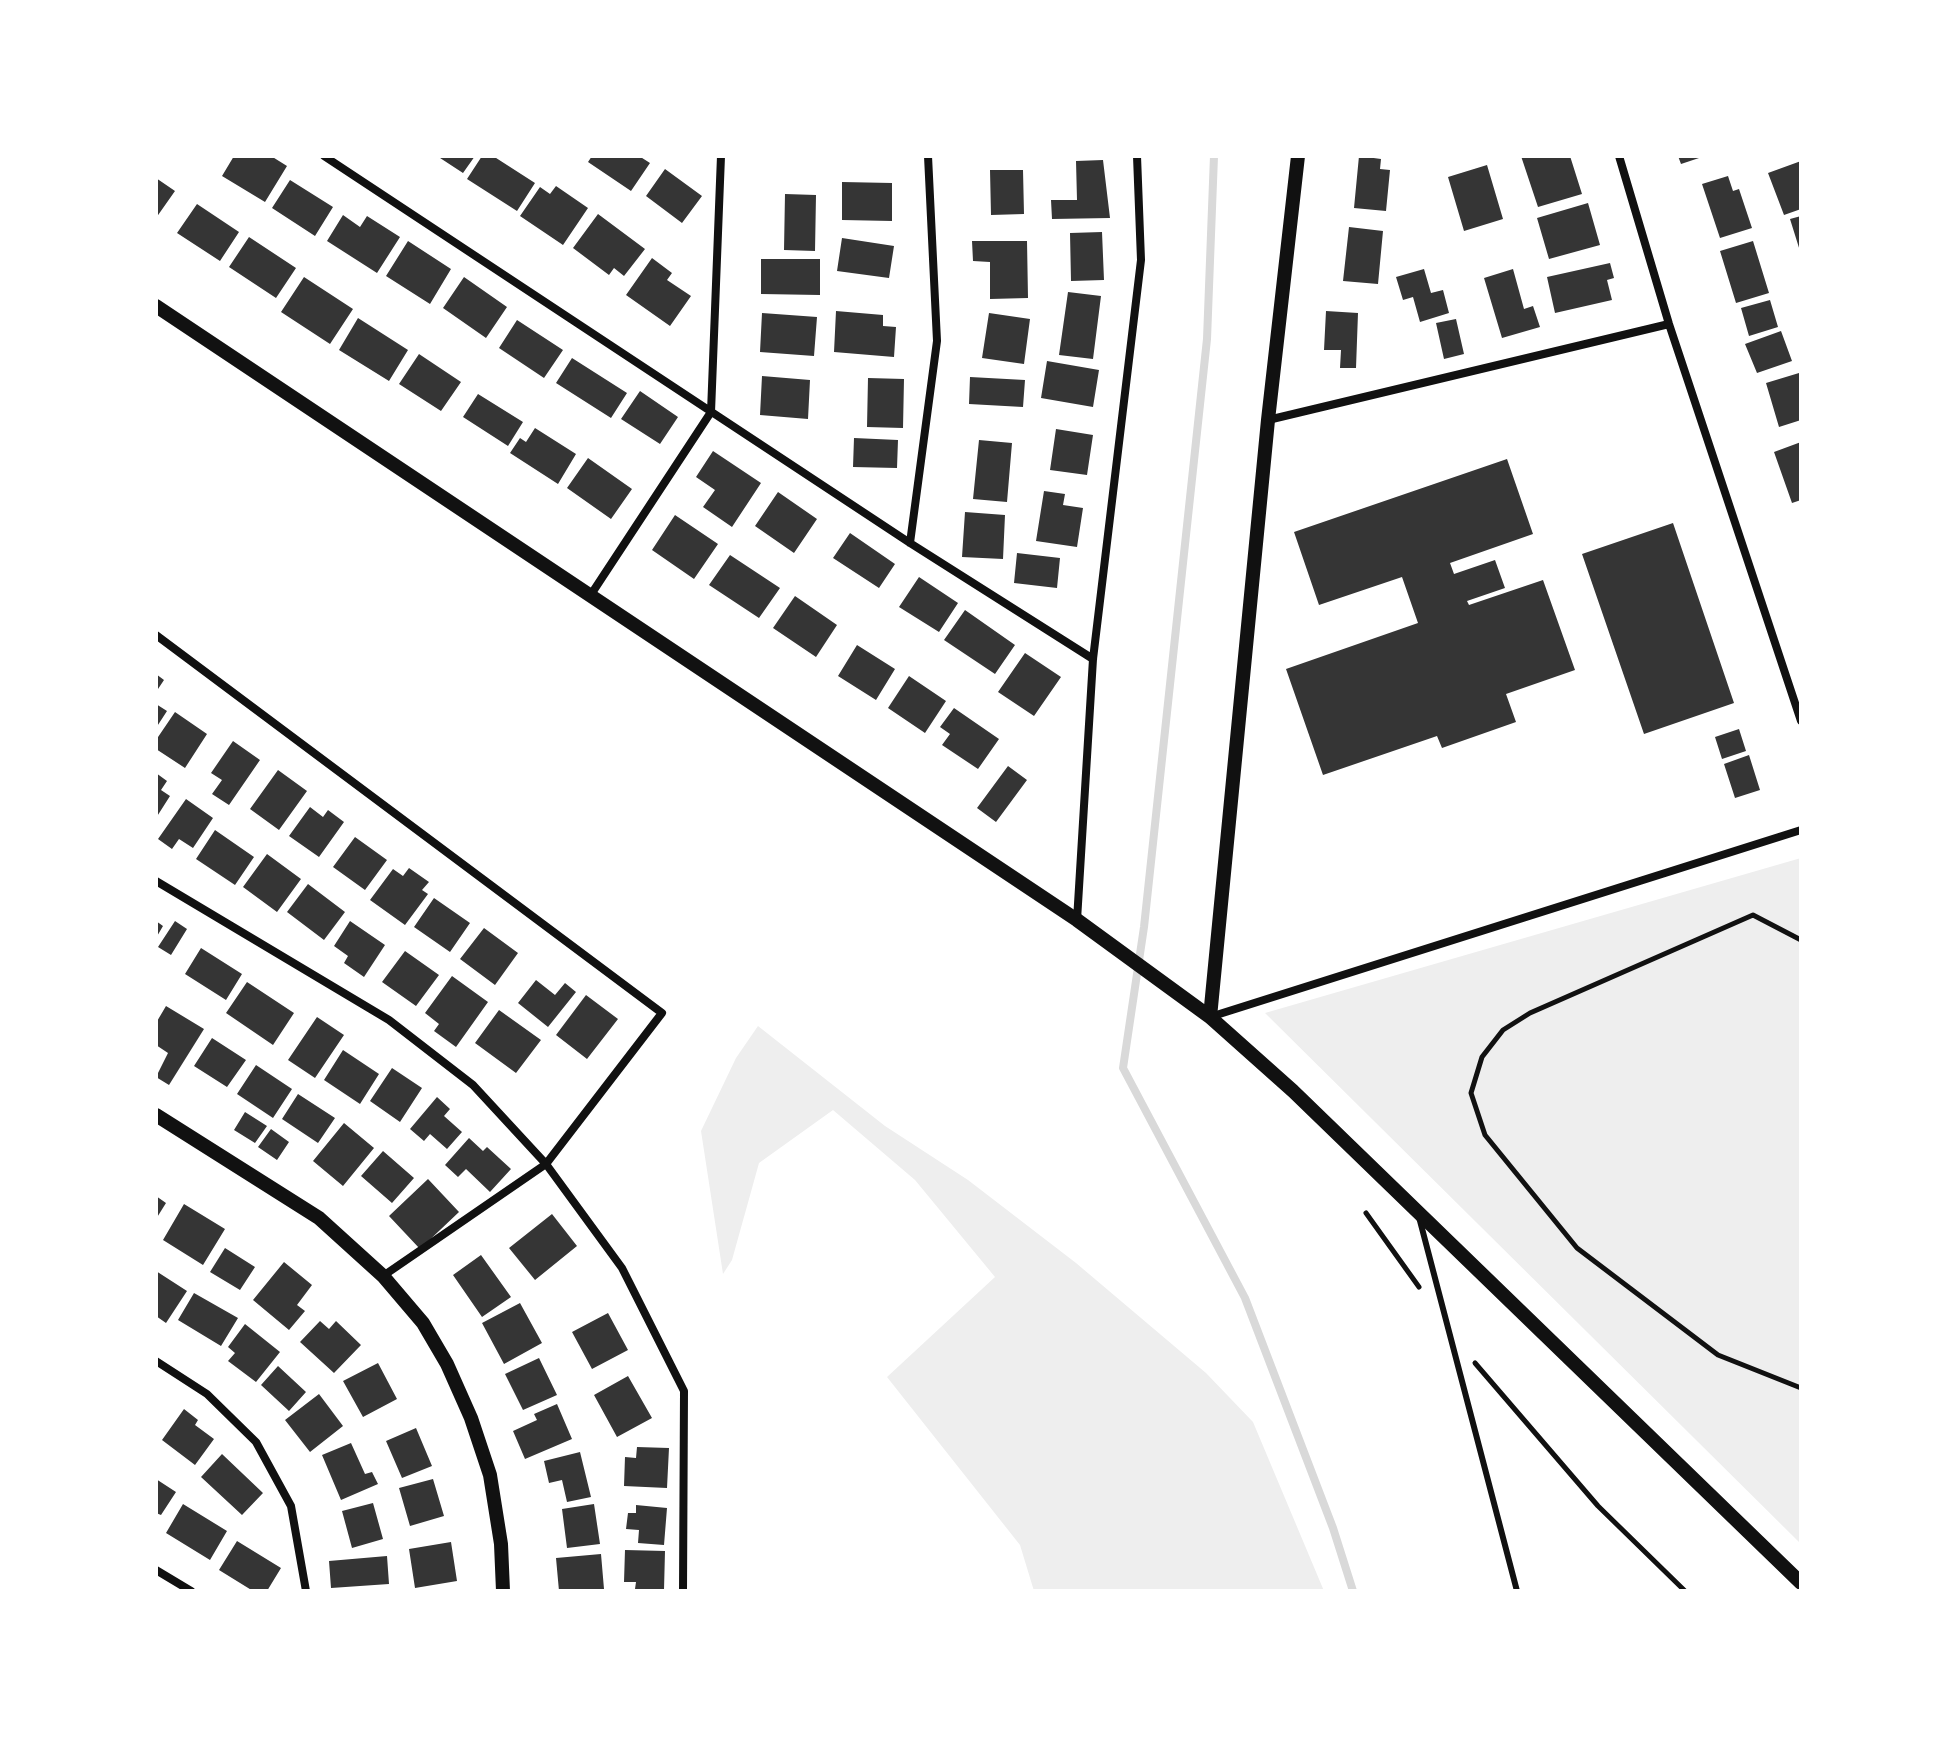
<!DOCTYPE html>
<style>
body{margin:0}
#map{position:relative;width:1957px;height:1747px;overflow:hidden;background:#fff;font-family:"Archivo Narrow",sans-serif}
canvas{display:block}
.frame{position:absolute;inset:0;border:158px solid #fff;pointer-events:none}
</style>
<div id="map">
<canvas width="1957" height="1747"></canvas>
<div class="frame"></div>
</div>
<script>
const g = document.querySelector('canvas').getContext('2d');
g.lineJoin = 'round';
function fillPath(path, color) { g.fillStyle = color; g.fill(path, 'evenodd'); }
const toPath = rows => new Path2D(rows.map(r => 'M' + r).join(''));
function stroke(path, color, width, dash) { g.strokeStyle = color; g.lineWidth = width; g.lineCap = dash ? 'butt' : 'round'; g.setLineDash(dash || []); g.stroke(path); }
const green = toPath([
 [1801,858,1801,1544,1265,1013],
 [758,1026,885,1126,968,1180,1076,1263,1206,1373,1253,1422,1324,1591,1034,1591,1020,1545,887,1377,995,1277,915,1180,833,1110,759,1163,732,1260,723,1274,701,1131,736,1058]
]);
const stream = toPath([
 [1214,156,1207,339,1144,927,1123,1068,1245,1298,1333,1528,1353,1591]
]);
const building = toPath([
 [234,156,271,156,287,166,265,202,222,176],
 [437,156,475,156,463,173],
 [482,156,493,156,535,183,517,211,467,179],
 [592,156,639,156,650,163,631,191,588,162],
 [1359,156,1381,159,1380,169,1390,170,1386,211,1354,208],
 [1521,156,1570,156,1582,194,1538,207],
 [1678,156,1702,156,1702,157,1681,164],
 [1103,160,1110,218,1052,219,1051,200,1077,200,1076,161],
 [1801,161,1801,209,1784,215,1768,173],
 [1487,165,1503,219,1464,231,1448,177],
 [665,169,702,196,682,223,646,196],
 [990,170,1023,170,1024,214,991,215],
 [1728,176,1733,191,1739,189,1752,228,1720,238,1702,184],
 [156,178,175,191,156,218],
 [290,180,333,207,315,236,272,208],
 [842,182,892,183,892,221,842,220],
 [556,186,588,208,563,245,520,216,540,187,550,194],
 [785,194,816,195,815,251,784,250],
 [1588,203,1600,245,1549,259,1537,218],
 [197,204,239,232,220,261,177,233],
 [598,214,645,249,624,276,614,268,609,275,573,248],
 [343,215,360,227,367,216,400,237,377,273,327,241],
 [1801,216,1801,251,1800,251,1790,219],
 [1349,227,1383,231,1378,284,1343,281],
 [1102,232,1104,280,1071,281,1070,233],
 [249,237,296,268,276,298,229,267],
 [842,238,894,246,889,278,837,271],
 [408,241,451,269,430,304,386,276],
 [972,241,1027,241,1028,298,990,299,990,262,973,261],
 [1753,241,1769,293,1736,303,1720,251],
 [652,258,672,273,667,280,691,296,670,326,626,295],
 [761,259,820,259,820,295,761,294],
 [1610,263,1614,278,1607,280,1612,300,1555,313,1547,277],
 [1424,269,1431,293,1443,290,1449,313,1420,322,1413,297,1403,300,1396,277],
 [1513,269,1524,309,1533,306,1540,327,1502,338,1484,278],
 [304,277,353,309,330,344,281,312],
 [464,277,507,307,486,338,443,308],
 [1068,292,1101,296,1093,359,1059,355],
 [1770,300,1778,327,1749,336,1741,308],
 [836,311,883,315,883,326,896,327,894,357,834,352],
 [1326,311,1358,313,1356,368,1340,368,1341,350,1324,350],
 [762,313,817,317,814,356,760,352],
 [989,313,1030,319,1024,364,982,358],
 [358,318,408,350,389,381,339,350],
 [1456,319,1464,354,1444,359,1436,323],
 [517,320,563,350,544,378,499,348],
 [1781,331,1792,361,1757,373,1745,344],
 [419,354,461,382,441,411,399,384],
 [572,358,627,393,611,418,556,383],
 [1047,361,1099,370,1093,407,1041,398],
 [1799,373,1801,420,1779,427,1766,383],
 [762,376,810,380,808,419,760,415],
 [970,377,1025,380,1023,407,969,404],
 [868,378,904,379,903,428,867,427],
 [640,391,678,417,660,444,621,419],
 [478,394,523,422,508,446,463,417],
 [535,428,576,454,558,484,510,453,520,438,526,442],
 [1056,429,1093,435,1087,475,1050,470],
 [854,438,898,440,897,468,853,467],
 [979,440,1012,443,1007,502,973,499],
 [1801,442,1801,500,1792,503,1774,452],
 [713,451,761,483,732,527,703,507,715,490,696,477],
 [588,458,632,489,611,519,567,488],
 [1507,459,1533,534,1450,563,1454,574,1495,560,1505,588,1467,601,1469,605,1543,580,1575,670,1506,694,1516,722,1442,748,1437,736,1323,775,1286,669,1418,623,1402,577,1319,605,1294,532],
 [1044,491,1065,494,1063,505,1083,508,1077,547,1036,541],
 [778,492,817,519,794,553,755,526],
 [965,512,1005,515,1003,559,962,557],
 [675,515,718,544,694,579,652,550],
 [1673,523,1734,703,1644,734,1582,554],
 [850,533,895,564,879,588,833,558],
 [1017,553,1060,558,1057,588,1014,583],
 [730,555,780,588,759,618,709,585],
 [919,577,958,603,939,632,899,607],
 [795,596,837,625,816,657,773,628],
 [965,610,1015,645,995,674,944,640],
 [857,645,895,669,876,700,838,676],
 [1025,653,1061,677,1034,716,998,692],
 [156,674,164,680,156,692],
 [909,676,946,701,925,733,888,708],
 [156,704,167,711,156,728],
 [954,708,999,739,978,769,942,745,950,734,940,727],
 [175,712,207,734,185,768,156,749,156,740],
 [1739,729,1746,751,1722,759,1715,737],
 [233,741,260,760,229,805,212,794,222,780,211,773],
 [1749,755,1760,790,1735,798,1724,764],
 [1008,766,1027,780,996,822,977,808],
 [278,770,307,791,279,830,250,809],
 [156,773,167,781,161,790,170,796,156,818],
 [186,799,213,818,193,848,179,839,172,849,158,839],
 [310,807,323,817,328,810,344,822,319,857,289,836],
 [215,830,254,857,235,885,196,859],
 [355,837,387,860,365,890,333,867],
 [267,854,301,879,277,912,243,887],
 [409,868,429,882,422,890,428,894,405,925,370,900,393,869,403,876],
 [308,884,345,912,324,940,287,912],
 [434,898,470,923,450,952,414,927],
 [156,921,163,926,156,938],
 [175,921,187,929,171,955,158,947],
 [350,921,385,945,364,977,344,963,348,956,334,946],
 [484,928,518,953,495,985,460,959],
 [201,948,242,974,226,1000,185,974],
 [405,951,439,975,416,1006,382,982],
 [452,976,488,1002,456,1047,434,1031,439,1024,425,1013],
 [536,980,555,995,565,983,576,992,548,1027,518,1003],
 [247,982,294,1013,273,1045,226,1013],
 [586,995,618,1019,587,1059,556,1035],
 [166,1006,204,1029,169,1085,156,1077,168,1053,156,1045,156,1023],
 [499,1010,541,1040,516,1073,475,1043],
 [317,1017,344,1035,315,1078,288,1060],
 [212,1038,246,1060,227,1087,194,1066],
 [343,1050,379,1074,360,1104,324,1080],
 [256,1065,292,1089,273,1118,237,1094],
 [392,1068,422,1088,400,1122,370,1101],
 [298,1094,335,1118,318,1143,282,1119],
 [437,1097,450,1109,444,1116,462,1132,447,1149,430,1134,424,1141,410,1129],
 [245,1112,267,1126,255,1143,234,1130],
 [344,1123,374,1148,343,1186,313,1161],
 [271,1129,289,1142,277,1160,258,1147],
 [469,1138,483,1151,487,1147,511,1169,490,1192,466,1169,458,1177,445,1165],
 [383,1151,414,1178,392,1203,361,1176],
 [428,1179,459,1212,420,1249,389,1216],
 [156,1196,166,1203,156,1219],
 [184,1204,225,1229,203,1265,163,1240],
 [552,1214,577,1246,535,1280,509,1248],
 [225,1248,255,1267,240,1290,210,1272],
 [481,1255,511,1297,482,1317,453,1275],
 [284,1262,312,1285,297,1305,305,1311,289,1330,253,1300],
 [156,1271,187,1291,166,1323,156,1316],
 [194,1293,238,1318,221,1346,178,1320],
 [520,1303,542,1343,504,1364,482,1323],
 [608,1313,628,1350,592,1369,572,1332],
 [320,1321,329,1329,336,1321,361,1345,334,1373,300,1342],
 [245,1324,280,1352,256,1382,228,1361,235,1353,228,1347],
 [539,1358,557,1395,523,1410,505,1374],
 [378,1363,397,1399,363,1417,343,1381],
 [278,1366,306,1392,289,1411,261,1385],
 [628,1376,652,1418,617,1437,594,1395],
 [319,1394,343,1426,310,1452,285,1420],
 [557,1404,572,1439,525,1459,513,1431,537,1420,534,1414],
 [184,1409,198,1420,195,1425,214,1439,195,1465,162,1440],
 [416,1428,432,1466,402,1478,386,1441],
 [351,1443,365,1474,372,1472,378,1484,341,1500,322,1455],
 [637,1447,669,1448,667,1488,624,1486,625,1457,636,1458],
 [580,1452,591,1497,567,1502,562,1480,549,1483,544,1461],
 [222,1454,263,1493,242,1515,201,1477],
 [156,1479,176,1492,161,1515,156,1513],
 [433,1479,444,1516,410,1526,399,1488],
 [373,1503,383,1539,352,1548,342,1511],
 [183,1504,227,1531,210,1560,166,1533],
 [594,1504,600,1544,567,1548,562,1509],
 [636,1505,667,1508,664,1545,638,1543,639,1530,626,1529,628,1513,636,1513],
 [237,1541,281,1568,267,1591,253,1591,219,1570],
 [451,1542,457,1581,415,1588,409,1549],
 [625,1550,665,1551,664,1590,635,1589,636,1582,624,1582],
 [601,1554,604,1589,559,1591,556,1558],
 [387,1556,389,1584,331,1588,329,1561]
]);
const path = toPath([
 [1801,940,1753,915,1530,1013,1503,1030,1482,1057,1471,1093,1485,1135,1577,1248,1718,1355,1801,1388],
 [1366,1213,1419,1287],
 [1475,1363,1598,1506,1685,1591]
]);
const service = toPath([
 [1419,1217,1517,1591]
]);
const minor = toPath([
 [324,156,910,543,1093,659],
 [1619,156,1669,324,1801,721],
 [1268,420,1669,324],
 [910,543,937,341,928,156],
 [590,596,711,412,721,156],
 [156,635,662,1013,546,1164,383,1276],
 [156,881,389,1020,473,1085,546,1164,622,1268,684,1391,683,1591],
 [1077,920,1093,659,1141,260,1137,156],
 [1210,1017,1801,830],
 [156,1361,207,1394,256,1442,291,1506,306,1591],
 [156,1570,191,1591]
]);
const tertiary = toPath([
 [156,306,1077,920,1210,1017,1293,1091,1801,1583],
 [1210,1017,1268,420,1298,156],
 [156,1115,319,1218,383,1276,423,1323,447,1364,471,1418,490,1475,501,1544,503,1591]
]);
fillPath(green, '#eee');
stroke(stream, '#d9d9d9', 8);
fillPath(building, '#353535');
stroke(path, '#111', 5);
stroke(service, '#111', 6);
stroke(minor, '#111', 8);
stroke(tertiary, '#111', 14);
</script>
